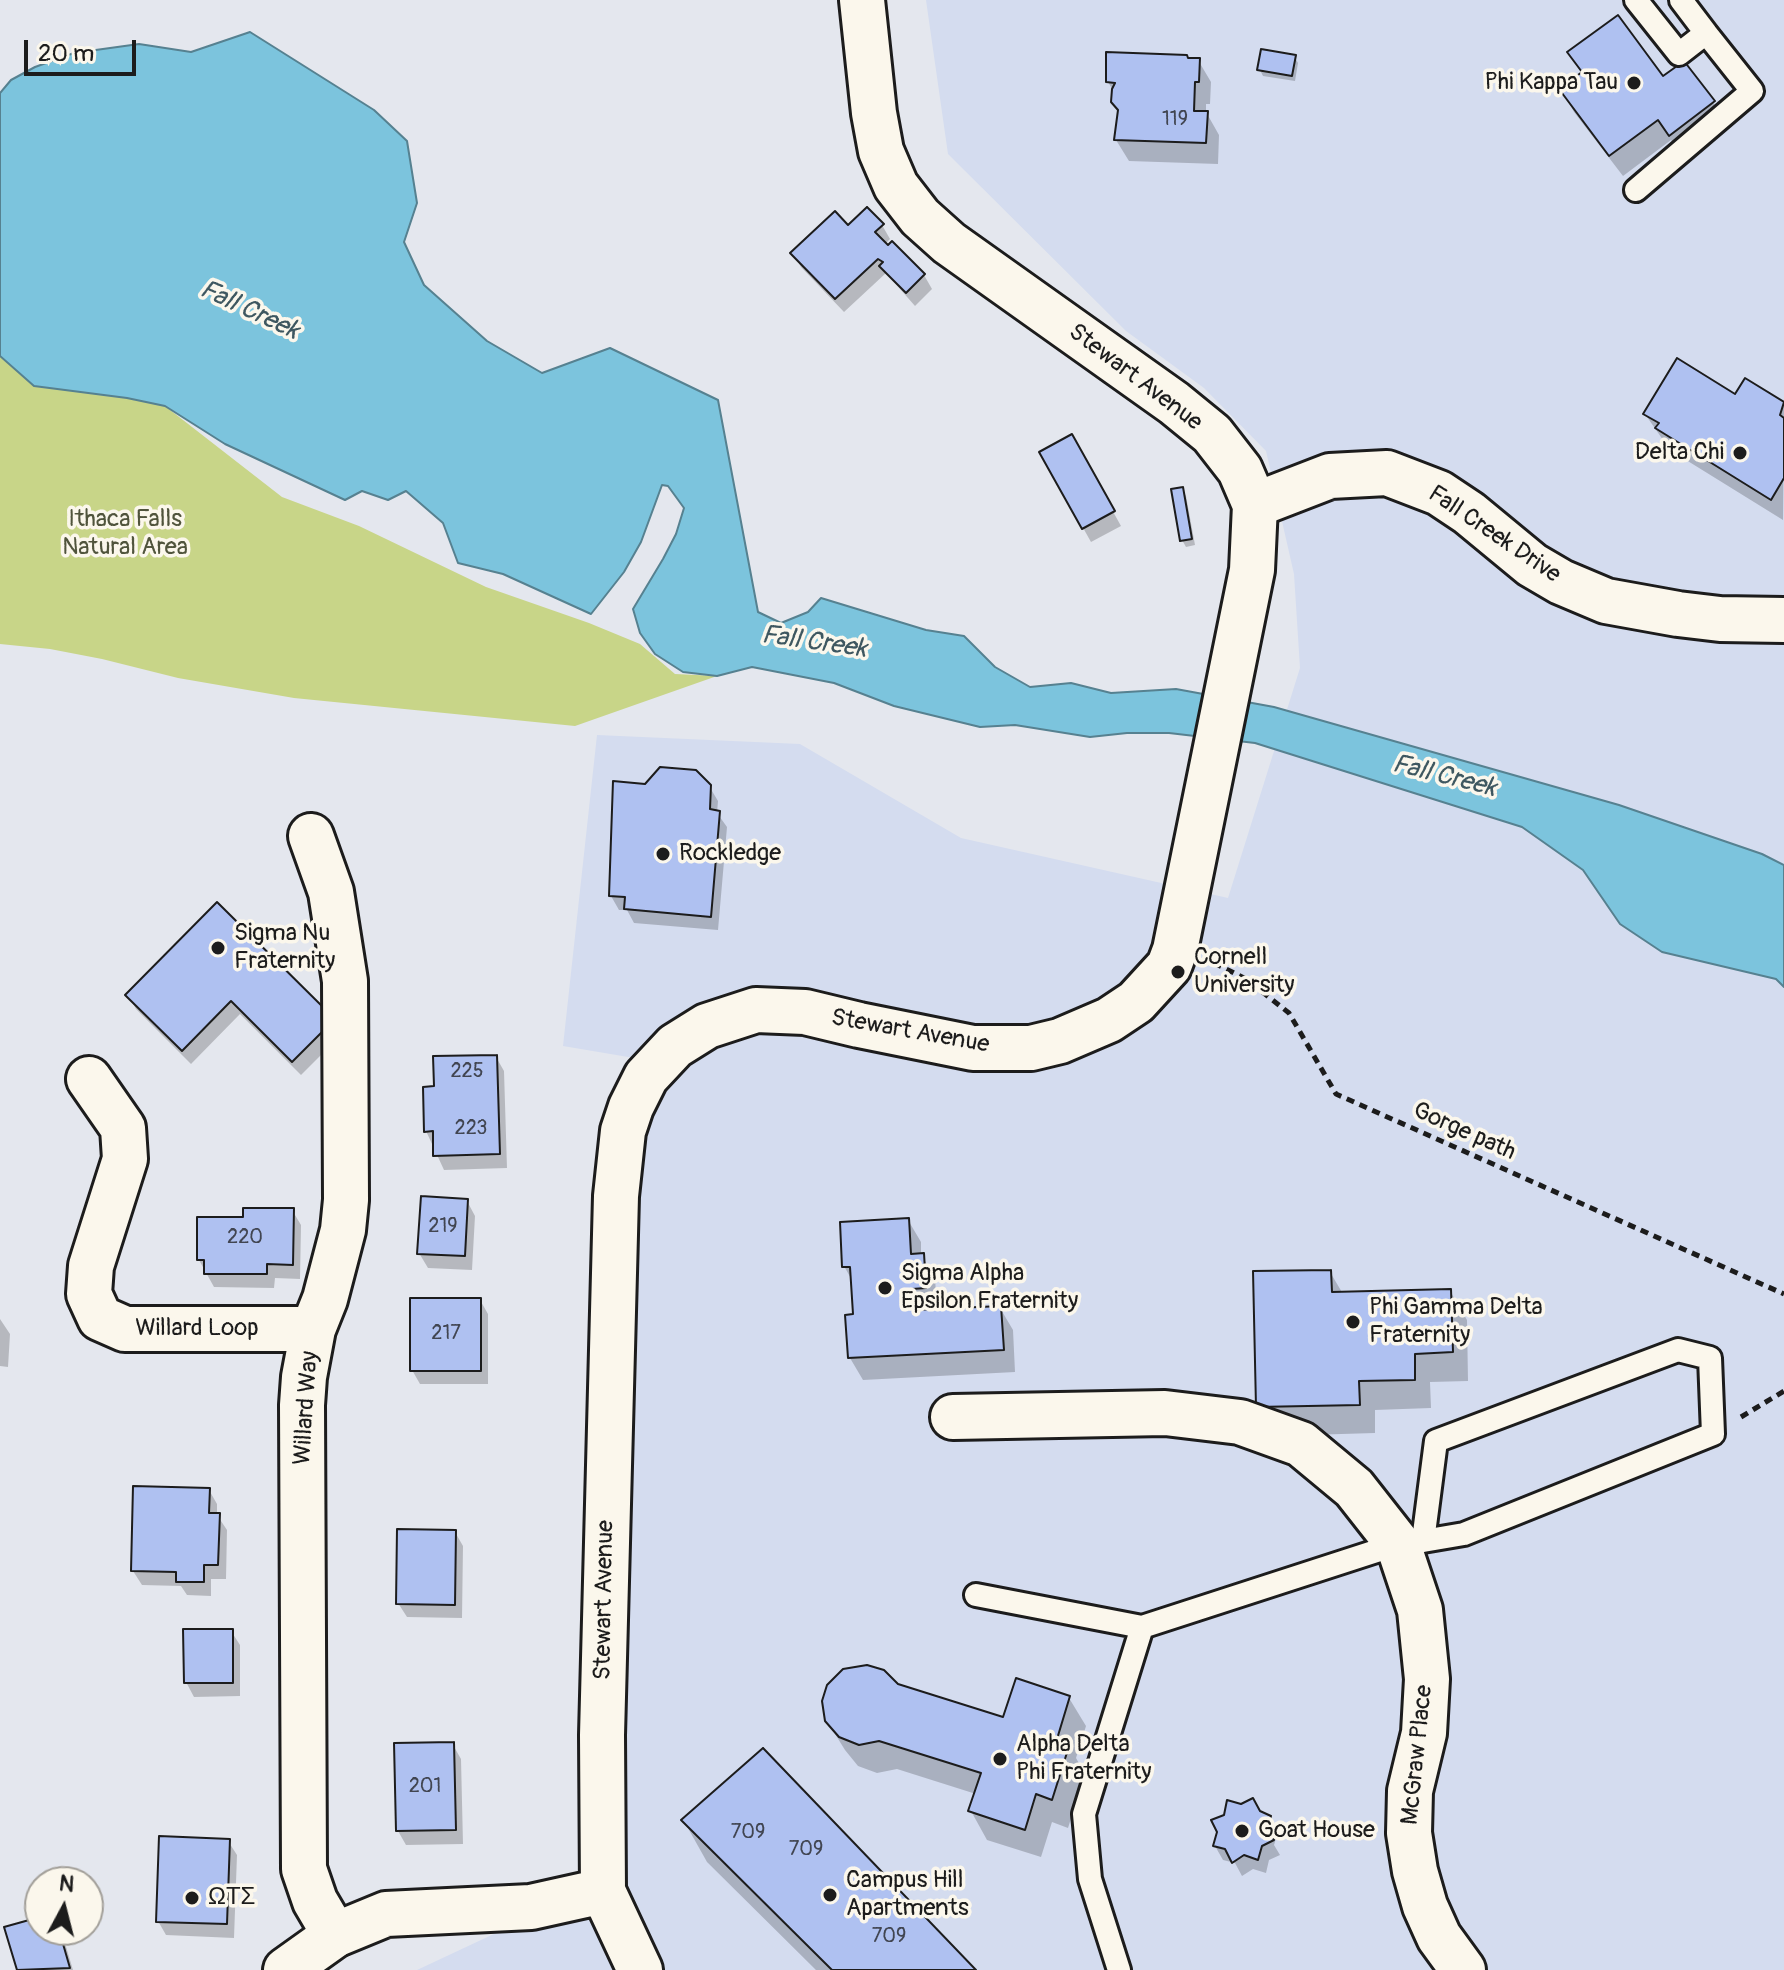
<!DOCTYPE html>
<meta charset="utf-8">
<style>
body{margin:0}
#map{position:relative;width:1784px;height:1970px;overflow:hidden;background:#e4e7ee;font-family:Pangolin,sans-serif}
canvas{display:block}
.north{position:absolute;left:24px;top:1866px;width:80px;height:80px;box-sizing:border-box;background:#fbf7ec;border:2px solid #a29f99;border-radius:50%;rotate:7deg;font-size:22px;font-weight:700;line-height:32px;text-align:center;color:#1c1c1c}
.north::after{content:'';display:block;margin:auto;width:28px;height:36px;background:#1c1c1c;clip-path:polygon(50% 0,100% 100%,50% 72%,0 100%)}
.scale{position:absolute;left:24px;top:40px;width:112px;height:36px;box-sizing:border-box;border:4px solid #1c1c1c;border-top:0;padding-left:10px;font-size:24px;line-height:28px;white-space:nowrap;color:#1c1c1c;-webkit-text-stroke:6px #fbf7ec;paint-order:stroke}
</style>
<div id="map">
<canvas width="1784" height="1970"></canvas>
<div class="north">N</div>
<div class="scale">20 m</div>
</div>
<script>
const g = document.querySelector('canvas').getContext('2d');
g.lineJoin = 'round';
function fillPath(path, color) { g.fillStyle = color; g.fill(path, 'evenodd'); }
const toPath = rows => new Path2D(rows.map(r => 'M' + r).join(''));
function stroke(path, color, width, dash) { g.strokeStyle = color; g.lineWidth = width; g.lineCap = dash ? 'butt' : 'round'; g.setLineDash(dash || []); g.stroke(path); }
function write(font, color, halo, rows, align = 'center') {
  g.font = font + ' Pangolin,sans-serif'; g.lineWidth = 7; g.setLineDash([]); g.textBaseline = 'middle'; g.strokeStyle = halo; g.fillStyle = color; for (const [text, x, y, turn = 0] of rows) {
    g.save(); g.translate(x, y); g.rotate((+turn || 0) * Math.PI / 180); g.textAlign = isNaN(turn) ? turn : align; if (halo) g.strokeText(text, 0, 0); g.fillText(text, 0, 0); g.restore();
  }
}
const built = toPath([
 [926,0,1784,0,1784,1970,417,1970,592,1888,646,1060,563,1046,597,735,800,744,961,838,1228,898,1300,668,1294,574,1266,451,1204,388,1126,331,948,154]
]);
const green = toPath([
 [0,356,34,386,127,398,165,406,282,497,359,526,486,587,589,623,640,644,675,674,717,676,575,726,294,698,178,678,102,659,50,649,0,644]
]);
const water = toPath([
 [250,32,374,110,407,141,417,203,404,242,424,285,487,341,542,373,610,348,718,400,758,612,781,623,808,612,821,598,926,630,964,636,995,667,1030,687,1071,683,1111,693,1176,689,1274,707,1619,805,1762,854,1784,865,1784,987,1776,979,1662,952,1620,924,1583,870,1522,827,1255,743,1169,733,1127,733,1090,737,1015,725,980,727,894,706,834,683,752,667,717,676,683,672,655,654,640,633,633,609,663,559,676,534,684,508,668,486,662,485,641,542,624,572,591,614,503,574,458,563,443,523,406,491,388,500,362,491,345,500,225,444,165,406,127,398,34,386,0,356,0,93,11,80,35,67,74,53,139,44,191,52,250,32]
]);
const shadow = toPath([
 [1569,53,1663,79,1713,102,1726,124,1683,156,1671,140,1623,176,1574,112,1562,90,1582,74],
 [1294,56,1298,63,1295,81,1263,76,1260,70],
 [1198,60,1211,82,1210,104,1206,104,1206,112,1219,135,1218,164,1129,161,1116,140,1119,113,1113,102,1114,92,1108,82],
 [882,225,890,239,882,247,924,275,932,289,915,306,886,273,844,312,801,267,793,253,848,227],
 [1746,381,1784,404,1783,520,1670,450,1645,414,1736,397],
 [1071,436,1121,526,1091,542,1041,453],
 [1182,489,1186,496,1195,545,1186,547,1182,540],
 [646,786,709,786,718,801,717,813,727,827,718,930,634,923,627,910,619,910,611,896],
 [217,905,342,1034,301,1075,240,1014,191,1064,136,1009,128,995],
 [496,1057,504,1071,507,1168,444,1170,426,1131,436,1088],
 [467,1201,475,1216,472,1270,428,1268,419,1253],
 [292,1210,301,1225,300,1279,275,1278,274,1288,214,1287,199,1260,245,1219],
 [908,1220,921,1242,921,1255,935,1277,937,1311,1000,1308,1013,1330,1015,1372,863,1380,850,1358,855,1316,853,1282,844,1266],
 [1330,1272,1343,1294,1450,1291,1467,1320,1468,1381,1430,1382,1431,1408,1375,1410,1375,1433,1275,1436,1258,1407],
 [480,1300,488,1314,488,1384,420,1384,412,1370],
 [0,1319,10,1334,8,1367,0,1366],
 [209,1490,217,1504,217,1515,227,1530,226,1579,211,1579,211,1596,187,1595,181,1586,142,1585,133,1571],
 [455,1532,463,1546,462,1618,407,1617,398,1603],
 [231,1631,240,1645,240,1696,194,1697,186,1682],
 [897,1686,1005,1720,1069,1698,1086,1726,1076,1758,1085,1774,1068,1828,1052,1822,1041,1857,987,1840,971,1811,976,1794,897,1769,877,1773,858,1766,845,1750,827,1721],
 [453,1745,461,1759,463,1844,406,1845,398,1831],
 [1259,1813,1270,1817,1278,1832,1274,1845,1280,1855,1269,1860,1266,1873,1253,1869,1242,1876,1235,1863,1223,1860,1215,1846],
 [684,1821,973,1970,816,1970,707,1862],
 [228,1841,237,1855,234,1938,166,1935,158,1921],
 [40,1919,40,1930,61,1930,73,1970,19,1970,7,1928]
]);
const building = toPath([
 [1618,15,1663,76,1684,61,1715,101,1669,136,1658,120,1609,156,1559,89,1582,72,1567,52,1618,15],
 [1261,49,1296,55,1292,76,1257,70,1261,49],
 [1106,52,1187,55,1188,58,1200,58,1199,82,1195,82,1194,111,1208,111,1206,143,1114,140,1118,110,1111,102,1112,89,1115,83,1106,82,1106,52],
 [867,207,884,224,875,232,888,245,892,241,925,274,906,293,879,266,883,262,878,259,835,299,790,253,835,211,848,225,867,207],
 [1677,358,1735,394,1745,378,1784,402,1780,415,1784,418,1784,478,1771,500,1655,428,1659,423,1643,414,1677,358],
 [1072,434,1115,511,1082,529,1039,452,1072,434],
 [1183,487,1192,539,1180,541,1171,489,1183,487],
 [660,767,696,770,711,785,710,809,720,811,711,917,624,909,625,897,609,896,613,781,645,784,660,767],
 [217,902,335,1019,292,1062,231,1001,182,1051,125,995,217,902],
 [497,1055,500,1154,433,1156,433,1131,424,1132,423,1087,434,1086,433,1056,497,1055],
 [421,1196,468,1199,465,1256,417,1254,421,1196],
 [243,1208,294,1208,293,1265,267,1264,267,1274,204,1274,204,1260,197,1260,197,1217,243,1217,243,1208],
 [909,1218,911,1254,924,1253,926,1288,912,1289,913,1310,1001,1306,1004,1350,848,1358,845,1315,853,1314,850,1267,842,1267,840,1222,909,1218],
 [1331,1270,1332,1292,1451,1289,1453,1352,1415,1354,1415,1380,1359,1381,1360,1405,1256,1407,1253,1271,1331,1270],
 [410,1298,481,1298,481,1371,410,1371,410,1298],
 [133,1486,210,1488,209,1513,220,1513,218,1565,204,1565,204,1582,176,1582,176,1572,131,1571,133,1486],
 [397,1529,456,1530,455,1605,396,1604,397,1529],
 [183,1629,233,1629,233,1683,184,1683,183,1629],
 [867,1665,884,1670,898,1684,1003,1717,1016,1678,1070,1696,1057,1739,1070,1743,1052,1800,1036,1794,1025,1830,968,1811,981,1773,879,1741,859,1745,839,1737,825,1721,822,1701,827,1685,843,1669,867,1665],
 [454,1742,456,1830,396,1831,394,1743,454,1742],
 [763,1748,976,1970,832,1970,681,1820,763,1748],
 [1253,1798,1260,1811,1271,1816,1267,1829,1274,1840,1262,1846,1258,1860,1244,1855,1232,1863,1225,1849,1213,1846,1217,1832,1211,1820,1224,1815,1227,1800,1241,1804,1253,1798],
 [159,1836,230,1839,227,1924,156,1922,159,1836],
 [40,1917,40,1930,59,1930,70,1968,17,1970,4,1927,40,1917]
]);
const path = toPath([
 [1214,963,1246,979,1289,1013,1336,1094,1784,1294],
 [1741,1417,1784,1391]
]);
const lane = toPath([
 [1681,0,1706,33],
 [1636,190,1752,91,1706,33,1679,54,1636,0],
 [976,1595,1142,1627],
 [1119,1970,1090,1879,1084,1814,1142,1627,1398,1544,1423,1541,1464,1534,1713,1434,1710,1358,1678,1350,1436,1441,1423,1541]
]);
const street = toPath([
 [1255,505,1330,476,1387,473,1439,493,1469,513,1532,565,1561,582,1606,601,1678,614,1720,619,1784,620],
 [311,836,331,892,345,981,346,1200,343,1230,325,1299,313,1329,304,1377,302,1405,304,1869,315,1901,335,1935],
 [89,1079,123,1128,125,1159,91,1266,89,1294,100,1318,125,1329,313,1329],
 [953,1417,1165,1413,1240,1422,1301,1444,1354,1488,1398,1544,1420,1610,1427,1679,1424,1733,1410,1791,1409,1833,1415,1871,1425,1906,1439,1937,1463,1970]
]);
const secondary = toPath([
 [286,1970,335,1935,386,1914,531,1907,603,1891],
 [640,1970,603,1891,602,1735,616,1196,623,1131,631,1107,646,1077,675,1046,707,1026,756,1010,805,1012,859,1025,973,1048,1031,1048,1060,1041,1109,1020,1136,1002,1169,966,1175,950,1252,570,1255,505,1240,470,1212,434,1174,403,949,243,920,217,896,186,881,151,874,113,862,0]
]);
const markers = [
 [1634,83,8,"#1c1c1c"],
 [1740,453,8,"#1c1c1c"],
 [663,854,8,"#1c1c1c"],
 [218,948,8,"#1c1c1c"],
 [1178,972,8,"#1c1c1c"],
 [885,1288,8,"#1c1c1c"],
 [1353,1322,8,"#1c1c1c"],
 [1000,1759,8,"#1c1c1c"],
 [1242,1831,8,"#1c1c1c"],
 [830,1895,8,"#1c1c1c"],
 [192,1898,8,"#1c1c1c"]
];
const numberNames = [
 ["119",1175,120],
 ["225",467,1072],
 ["223",471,1129],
 ["219",443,1227],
 ["220",245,1238],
 ["217",446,1334],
 ["201",425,1787],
 ["709",748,1833],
 ["709",806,1850],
 ["709",889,1937]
];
const poiNames = [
 ["Phi Kappa Tau",1618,83,"right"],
 ["Delta Chi",1724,453,"right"],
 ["Rockledge",679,854],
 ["Sigma Nu",234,934],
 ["Fraternity",234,962],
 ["Cornell",1194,958],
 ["University",1194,986],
 ["Sigma Alpha",901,1274],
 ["Epsilon Fraternity",901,1302],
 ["Phi Gamma Delta",1369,1308],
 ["Fraternity",1369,1336],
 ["Alpha Delta",1016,1745],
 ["Phi Fraternity",1016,1773],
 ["Goat House",1258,1831],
 ["Campus Hill",846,1881],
 ["Apartments",846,1909],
 ["ΩΤΣ",208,1898]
];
const streetNames = [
 ["Stewart Avenue",1135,378,37],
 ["Fall Creek Drive",1494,535,34],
 ["Stewart Avenue",910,1032,10],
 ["Gorge path",1464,1132,24],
 ["Willard Loop",197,1329],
 ["Willard Way",307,1408,-86],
 ["Stewart Avenue",605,1600,-89],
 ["McGraw Place",1418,1755,-84]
];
const parkNames = [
 ["Ithaca Falls",125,520],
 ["Natural Area",125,548]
];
const waterNames = [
 ["Fall Creek",249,311,25],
 ["Fall Creek",814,643,8],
 ["Fall Creek",1444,777,14]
];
fillPath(built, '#d4dcef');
fillPath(green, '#c8d588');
fillPath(water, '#7cc4dd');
stroke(water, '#568190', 2);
fillPath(shadow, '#0003');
fillPath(building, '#afc1f1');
stroke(building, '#1c1c1c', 2);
stroke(lane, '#1c1c1c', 28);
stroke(street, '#1c1c1c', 50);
stroke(secondary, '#1c1c1c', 50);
stroke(path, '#1c1c1c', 5, [8, 6]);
stroke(lane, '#fbf7ec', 22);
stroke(street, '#fbf7ec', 44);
stroke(secondary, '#fbf7ec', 44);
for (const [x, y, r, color] of markers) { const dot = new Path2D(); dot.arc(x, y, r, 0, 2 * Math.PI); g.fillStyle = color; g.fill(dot); stroke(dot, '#fbf7ec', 3); }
write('20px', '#414551', null, numberNames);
write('24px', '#1c1c1c', '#fbf7ec', poiNames, 'left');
write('24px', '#1c1c1c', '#fbf7ec', streetNames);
write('24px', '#50543c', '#fbf7ec', parkNames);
write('italic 26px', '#3e5760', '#fbf7ec', waterNames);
</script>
